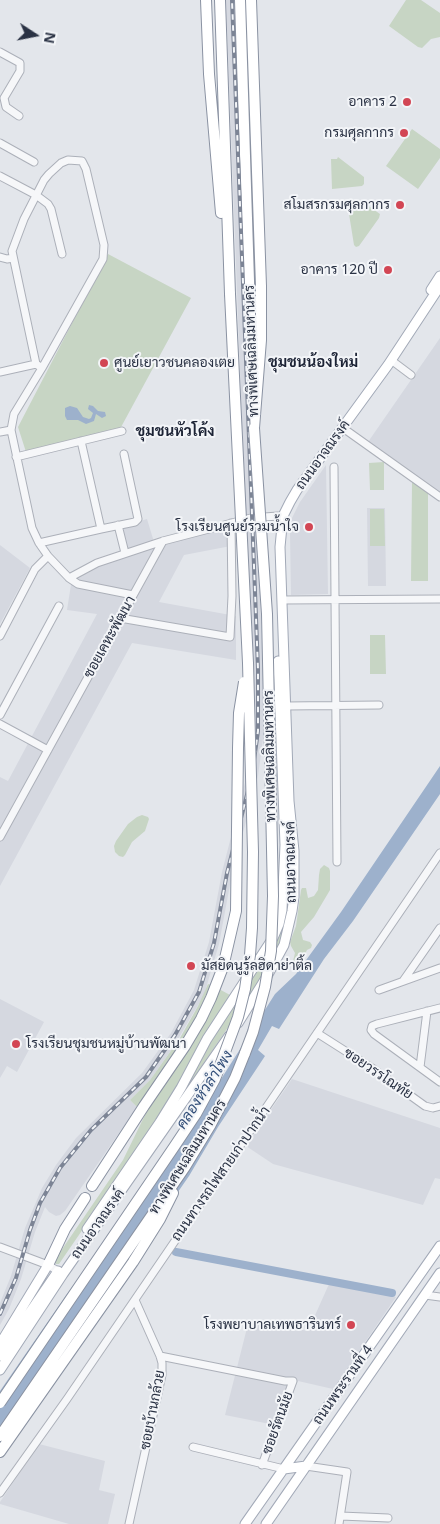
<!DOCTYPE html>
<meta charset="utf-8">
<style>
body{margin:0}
#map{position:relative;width:440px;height:1524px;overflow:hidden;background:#e3e6eb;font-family:"Noto Sans",sans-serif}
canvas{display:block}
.north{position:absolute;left:10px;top:10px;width:50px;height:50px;-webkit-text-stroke:4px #f3f5f8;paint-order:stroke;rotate:101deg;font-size:14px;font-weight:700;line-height:20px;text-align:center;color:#2a3244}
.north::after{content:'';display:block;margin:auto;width:18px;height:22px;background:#2a3244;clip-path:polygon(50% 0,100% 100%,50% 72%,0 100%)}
</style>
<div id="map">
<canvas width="440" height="1524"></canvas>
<div class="north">N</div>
</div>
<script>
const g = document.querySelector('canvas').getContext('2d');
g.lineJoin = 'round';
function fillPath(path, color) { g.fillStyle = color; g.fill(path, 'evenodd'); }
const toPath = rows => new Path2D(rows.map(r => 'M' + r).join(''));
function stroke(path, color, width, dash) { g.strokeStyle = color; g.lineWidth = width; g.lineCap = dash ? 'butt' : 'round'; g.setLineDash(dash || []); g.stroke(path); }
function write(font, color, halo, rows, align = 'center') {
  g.font = font + ' "Noto Sans",Sarabun,sans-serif'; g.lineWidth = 4; g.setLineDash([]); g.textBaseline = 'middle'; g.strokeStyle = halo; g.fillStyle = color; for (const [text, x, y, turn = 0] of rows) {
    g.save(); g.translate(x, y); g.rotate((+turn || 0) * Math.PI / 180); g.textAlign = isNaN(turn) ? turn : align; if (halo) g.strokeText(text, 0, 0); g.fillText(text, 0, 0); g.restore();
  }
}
const built = toPath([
 [226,0,237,0,263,669,264,731,258,776,232,874,219,944,204,995,174,1046,150,1080,130,1100,137,1107,65,1211,60,1215,56,1216,49,1212,45,1207,35,1232,21,1279,9,1309,0,1325,0,1303,11,1276,25,1228,42,1188,56,1165,76,1138,142,1073,171,1033,194,990,209,942,222,872,247,775,245,503],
 [440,338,440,493,368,442],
 [326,465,328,594,291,595,290,533,291,520,300,502],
 [367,508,385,508,386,586,368,586],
 [147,519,154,542,235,521,236,545,184,555,159,602,236,616,236,660,132,643,0,886,0,777,8,781,97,614,67,610,73,572,127,550,121,527],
 [0,545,30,568,0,624],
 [0,999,44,1022,17,1072,7,1066,0,1078],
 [292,1079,440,1128,440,1179,435,1178,423,1205,273,1164,246,1146],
 [329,1284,396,1297,333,1389,298,1381,280,1426,225,1415,249,1320,308,1331],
 [39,1444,105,1461,99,1490,115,1494,108,1524,69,1524,0,1504,0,1502]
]);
const green = toPath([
 [406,0,421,0,440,13,440,37,431,39,422,48,418,47,389,26],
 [412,129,440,149,440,158,418,189,386,166],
 [338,157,364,177,364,184,362,186,332,189,331,159,337,159],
 [360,200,380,214,379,218,359,246,356,247,354,245,349,214],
 [108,254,191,298,120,429,26,452,18,427],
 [384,462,384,490,370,490,369,463],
 [412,482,428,493,428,581,411,581],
 [370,509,384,509,385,546,370,546],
 [370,635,385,635,386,674,370,674],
 [142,815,148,817,149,819,145,831,132,842,125,855,123,857,119,856,115,852,114,846,116,841,128,824,137,817],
 [324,865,329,868,330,871,330,890,314,917,301,932,303,940,310,942,312,945,311,948,307,950,298,967,296,967,292,965,295,953,291,946,290,942,296,926,301,890,302,888,306,888,308,898,314,896,318,890,319,875,320,869],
 [290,868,290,897,287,916,284,932,275,955,265,973,186,1089,212,1038,262,964,276,939,283,923,288,890],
 [208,984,211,985,196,1017,181,1044,137,1107,130,1100,150,1080,180,1038,198,1006],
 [219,989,230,995,204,1037,177,1086,157,1120,129,1162,59,1264,56,1264,54,1261,123,1160,146,1113]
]);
const water = toPath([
 [89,405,93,406,98,411,105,412,106,416,102,418,96,414,94,421,86,424,78,420,67,420,65,416,65,408,70,406,77,408,83,417,89,419,91,418,93,413,88,409],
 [440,766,440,794,353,921,324,959,279,1029,272,1026,258,1050,265,1056,218,1127,189,1176,0,1449,0,1391,67,1294,178,1147,275,994,296,974,341,912]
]);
const canal = toPath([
 [176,1252,392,1293]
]);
const minor = toPath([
 [0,52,20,63,20,71,4,98,6,107,19,116],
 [0,143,34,162],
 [0,176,36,195,48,204,51,209,62,254],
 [0,257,7,259,13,258],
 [391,360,411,375],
 [42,368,36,364,12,251,24,219,44,180,49,174,61,163,68,160,82,161,86,169,104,245,103,259,42,368,14,414,11,430,32,528,39,543,48,556,69,578,97,563,163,541,251,518,278,516],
 [0,372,36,364],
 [343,428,440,497],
 [0,432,11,430],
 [81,441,101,529,135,522,138,519,124,454],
 [16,457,122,431],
 [334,467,337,862],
 [118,525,125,553],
 [39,543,101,529],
 [69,578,78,584,133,595],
 [282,600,440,599],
 [120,618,230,637,232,596,231,523],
 [0,636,35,569,48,556],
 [286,706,379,705],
 [0,715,59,606],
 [0,724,48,750],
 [0,837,163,541],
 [403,981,440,928],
 [379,990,440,968],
 [440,1008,377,1024,372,1026,371,1030,374,1034,440,1082],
 [317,1033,372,1068,425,1106,433,1108,440,1106],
 [420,1067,427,1011],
 [0,1247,48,1265,61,1273],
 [425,1295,440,1297],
 [160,1356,285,1381,293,1381,262,1465],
 [193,1447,284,1469],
 [306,1466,347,1472,339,1524],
 [0,1493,67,1399,440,853],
 [341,1516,388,1518],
 [129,1524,162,1375,162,1363,160,1356,135,1300]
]);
const major = toPath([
 [431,290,440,276],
 [238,1023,266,978,284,945,292,911,294,897,294,851,289,801,280,547,283,516,290,502,297,490,388,365,440,286],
 [87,1229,160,1122,181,1088,207,1039,273,938,279,924,282,910,285,845,278,661],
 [0,1344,48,1265],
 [0,1356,58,1271],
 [0,1370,63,1274,229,1036],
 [284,1469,306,1466],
 [245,1524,440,1246],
 [266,1524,440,1273]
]);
const highway = toPath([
 [206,0,209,74,221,213],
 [220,0,230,294],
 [240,0,252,374],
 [251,0,261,286,261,340,254,428],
 [92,1186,144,1106,185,1046,201,1019,211,998,223,967],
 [48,1265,65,1229,85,1198],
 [0,1436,185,1167,210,1126,235,1078,245,1053],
 [0,1452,133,1262,160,1219,173,1193]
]);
const rail = toPath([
 [0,1314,16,1278,30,1230,40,1203,60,1168,91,1130,146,1077,175,1035,199,992,214,943,227,873,252,775,258,731,258,669,232,0]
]);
const highwayBridge = toPath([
 [223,967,236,911,238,748,239,713,244,682],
 [245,1053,253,1032,265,987,271,951,273,896,267,614,254,428],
 [0,1403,174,1147,196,1114,215,1079,238,1017,245,989,250,955,252,928,253,852,248,663,230,294]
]);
const markers = [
 [407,102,5,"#d24654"],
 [404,133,5,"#d24654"],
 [400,205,5,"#d24654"],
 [388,270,5,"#d24654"],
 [104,363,5,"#d24654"],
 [309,527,5,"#d24654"],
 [191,966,5,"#d24654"],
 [16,1044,5,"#d24654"],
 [351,1325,5,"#d24654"]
];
const poiNames = [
 ["อาคาร 2",397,102],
 ["กรมศุลกากร",394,133],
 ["สโมสรกรมศุลกากร",390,205],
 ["อาคาร 120 ปี",378,270],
 ["ศูนย์เยาวชนคลองเตย",114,363,"left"],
 ["โรงเรียนศูนย์รวมน้ำใจ",299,527],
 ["มัสยิดนูรู้ลฮิดาย่าติ้ล",201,966,"left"],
 ["โรงเรียนชุมชนหมู่บ้านพัฒนา",26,1044,"left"],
 ["โรงพยาบาลเทพธารินทร์",341,1325]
];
const streetNames = [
 ["ทางพิเศษเฉลิมมหานคร",252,351,-92],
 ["ถนนอาจณรงค์",323,455,-54],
 ["ซอยเคหะพัฒนา",110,637,-61],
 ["ทางพิเศษเฉลิมมหานคร",270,756,-91],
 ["ถนนอาจณรงค์",291,862,-91],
 ["ซอยวรรโณทัย",378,1074,34],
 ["ทางพิเศษเฉลิมมหานคร",188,1157,-58],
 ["ถนนทางรถไฟสายเก่าปากน้ำ",221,1174,-55],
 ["ถนนอาจณรงค์",98,1224,-55],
 ["ถนนพระรามที่ 4",343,1385,-55],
 ["ซอยบ้านกล้วย",153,1410,-79],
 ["ซอยรัตนมัย",278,1423,-70]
];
const neighbourhoodNames = [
 ["ชุมชนน้องใหม่",313,363],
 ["ชุมชนหัวโค้ง",175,432]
];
const waterNames = [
 ["คลองหัวลำโพง",205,1090,-57]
];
fillPath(built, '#d5d8e0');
fillPath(green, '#c7d5c4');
fillPath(water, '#9db1cc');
stroke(canal, '#9db1cc', 8);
stroke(minor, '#acb0b9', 9);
stroke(major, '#a2a9b7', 11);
stroke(highway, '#8a92a2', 12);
stroke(minor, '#f6f7f9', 7);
stroke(major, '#fff', 9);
stroke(highway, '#fff', 10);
stroke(rail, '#7c8495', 4);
stroke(rail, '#f3f5f8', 2, [5.5]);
stroke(highwayBridge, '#8a92a2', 12, []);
stroke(highwayBridge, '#fff', 10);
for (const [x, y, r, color] of markers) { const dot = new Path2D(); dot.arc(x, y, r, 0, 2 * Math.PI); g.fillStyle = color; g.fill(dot); stroke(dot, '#f3f5f8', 2); }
write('14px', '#2a3244', '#f3f5f8', poiNames, 'right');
write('14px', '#2a3244', '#f3f5f8', streetNames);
write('bold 15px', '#1c2335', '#f3f5f8', neighbourhoodNames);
write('italic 15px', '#334f79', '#f3f5f8', waterNames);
</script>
